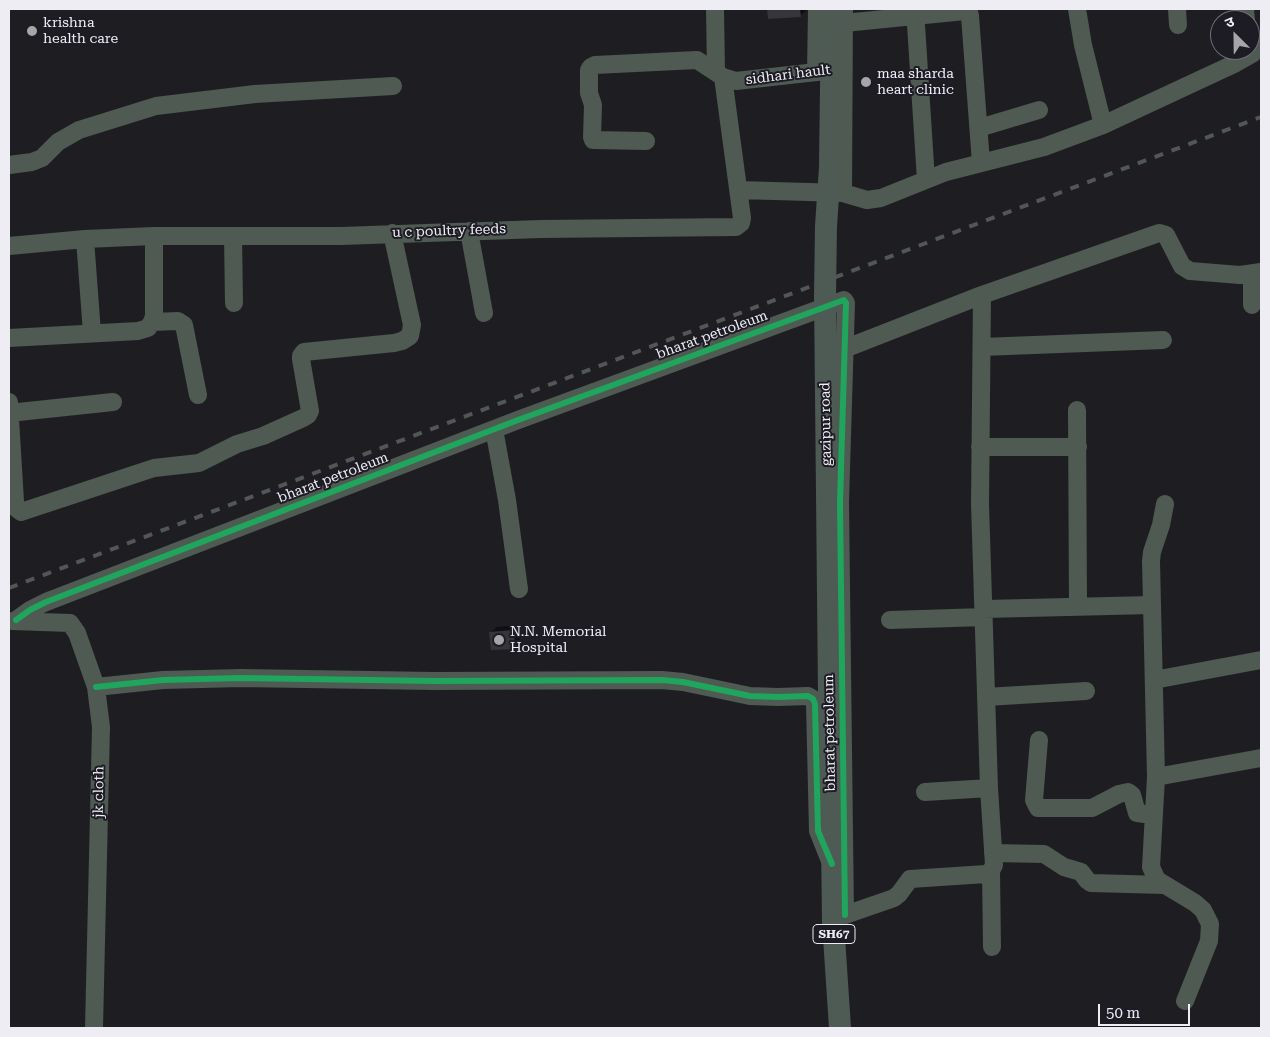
<!DOCTYPE html>
<meta charset="utf-8">
<style>
body{margin:0}
#map{position:relative;width:1270px;height:1037px;overflow:hidden;background:#1e1e22;font-family:"Roboto Serif","Noto Sans Devanagari",serif}
canvas{display:block}
.frame{position:absolute;inset:0;border:10px solid #eeedf3;pointer-events:none}
.north{position:absolute;left:1210px;top:10px;width:50px;height:50px;box-sizing:border-box;background:#1d1c24;border:1px solid #717077;border-radius:50%;rotate:337deg;font-size:14px;font-weight:700;line-height:20px;text-align:center;color:#eeedf3}
.north::after{content:'';display:block;margin:auto;width:18px;height:22px;background:#a5a5aa;clip-path:polygon(50% 0,100% 100%,50% 72%,0 100%)}
.scale{position:absolute;left:1098px;top:1004px;width:92px;height:22px;box-sizing:border-box;border:2px solid #eeedf3;border-top:0;padding-left:6px;font-size:15px;line-height:18px;white-space:nowrap;color:#eeedf3;-webkit-text-stroke:4px #1d1c24;paint-order:stroke}
</style>
<div id="map">
<canvas width="1270" height="1037"></canvas>
<div class="frame"></div>
<div class="north">उ</div>
<div class="scale">50 m</div>
</div>
<script>
const g = document.querySelector('canvas').getContext('2d');
g.lineJoin = 'round';
function fillPath(path, color) { g.fillStyle = color; g.fill(path, 'evenodd'); }
const toPath = rows => new Path2D(rows.map(r => 'M' + r).join(''));
function stroke(path, color, width, dash) { g.strokeStyle = color; g.lineWidth = width; g.lineCap = dash ? 'butt' : 'round'; g.setLineDash(dash || []); g.stroke(path); }
function write(font, color, halo, rows, align = 'center') {
  g.font = font + ' "Roboto Serif",serif'; g.lineWidth = 4; g.setLineDash([]); g.textBaseline = 'middle'; g.strokeStyle = halo; g.fillStyle = color; for (const [text, x, y, turn = 0] of rows) {
    g.save(); g.translate(x, y); g.rotate((+turn || 0) * Math.PI / 180); g.textAlign = isNaN(turn) ? turn : align; if (halo) g.strokeText(text, 0, 0); g.fillText(text, 0, 0); g.restore();
  }
}
const shadow = toPath([
 [769,9,808,9,800,16,769,18],
 [519,625,520,642,514,648,491,632,497,627]
]);
const building = toPath([
 [767,9,800,9,801,17,768,19],
 [514,630,515,649,491,650,489,632]
]);
const minor = toPath([
 [715,9,716,71],
 [915,9,926,180],
 [1077,9,1083,45,1103,125],
 [1177,9,1178,25],
 [1245,9,1246,20],
 [844,23,965,11,969,12,970,16,981,163],
 [816,72,817,9],
 [979,128,1039,110],
 [646,141,593,140,592,137,593,105,589,93,589,70,591,67,595,65,697,60,723,77,736,81,843,69],
 [9,165,32,162,42,158,58,142,79,130,156,106,255,94,393,86],
 [739,190,843,193,867,200,881,198,946,172,1044,147,1103,125,1236,63,1252,54,1261,43],
 [843,193,844,9],
 [469,231,484,313],
 [233,236,234,303],
 [85,239,92,333],
 [9,246,85,239,154,236,341,236,541,229,736,227,741,223,742,218,723,77],
 [1252,274,1252,305],
 [152,322,178,321,184,325,198,395],
 [9,338,138,331,148,328,152,322,154,316,154,236],
 [982,347,1163,340],
 [844,349,982,295,1159,233,1166,235,1182,266,1190,271,1240,275,1261,272],
 [9,402,15,501,16,508,21,512,154,468,199,463,237,444,263,436,303,418,308,415,310,411,301,359,301,356,304,352,394,343,402,341,410,336,412,325,392,233],
 [1077,410,1078,606],
 [9,413,113,402],
 [494,429,507,500,519,589],
 [980,447,1078,447],
 [1165,504,1161,525,1152,552,1151,561,1156,777,1151,867,1157,880,1195,903,1203,910,1210,924,1209,941,1185,1001],
 [984,609,1152,605],
 [16,620,30,610,46,602,518,420,844,300,846,303,840,502,845,915],
 [890,620,984,617],
 [12,621,70,623,77,633,96,687,101,727,94,1028],
 [1154,680,1261,660],
 [96,687,163,680,241,678,434,681,662,680,683,682,750,696,778,697,808,696,813,699,815,704,818,831,830,861],
 [986,697,1086,691],
 [1039,740,1034,800,1038,808,1092,808,1119,794,1128,792,1132,795,1137,813,1153,815],
 [1156,777,1261,758],
 [925,792,989,788],
 [993,853,1044,854,1064,867,1081,872,1087,880,1091,883,1164,885],
 [991,871,992,947],
 [836,920,845,915,894,898,899,894,910,879,986,874,991,871,994,865,989,788,980,504,982,295]
]);
const major = toPath([
 [832,839,833,922,840,1028]
]);
const rail = toPath([
 [9,588,1261,117]
]);
const majorBridge = toPath([
 [832,9,830,167,826,226,825,295,829,693,832,839]
]);
const cycleway = toPath([
 [16,620,30,610,46,602,518,420,844,300,846,303,840,502,845,915],
 [96,687,163,680,241,678,434,681,662,680,683,682,750,696,778,697,808,696,813,699,815,704,818,831,832,864]
]);
const markers = [
 [32,31,6,"#a5a5aa"],
 [866,82,6,"#a5a5aa"],
 [499,640,6,"#a5a5aa"]
];
const shields = [
 [834,934,42]
];
const shieldNames = [
 ["SH67",834,934]
];
const poiNames = [
 ["krishna",43,23],
 ["health care",43,39],
 ["maa sharda",877,74],
 ["heart clinic",877,90],
 ["N.N. Memorial",510,632],
 ["Hospital",510,648]
];
const streetNames = [
 ["sidhari hault",788,75,-7],
 ["u c poultry feeds",449,231,-2],
 ["bharat petroleum",712,335,-20],
 ["gazipur road",826,424,-91],
 ["bharat petroleum",333,478,-21],
 ["bharat petroleum",830,733,-91],
 ["jk cloth",99,792,-89]
];
fillPath(shadow, '#0007');
fillPath(building, '#363539');
stroke(minor, '#4e5a52', 18);
stroke(major, '#4d5b54', 22);
stroke(rail, '#515755', 4, [9, 9]);
stroke(majorBridge, '#4d5b54', 22);
stroke(cycleway, '#20a55d', 6);
for (const [x, y, r, color] of markers) { const dot = new Path2D(); dot.arc(x, y, r, 0, 2 * Math.PI); g.fillStyle = color; g.fill(dot); stroke(dot, '#1d1c24', 2); }
for (const [x, y, w] of shields) { const box = new Path2D(); box.roundRect(x - w / 2, y - 9.5, w, 19, 4); g.fillStyle = '#1d1c24'; g.fill(box); stroke(box, '#eeedf3', 1); }
write('bold 12px', '#eeedf3', null, shieldNames);
write('14px', '#eeedf3', '#1d1c24', poiNames, 'left');
write('14px', '#eeedf3', '#1d1c24', streetNames);
</script>
